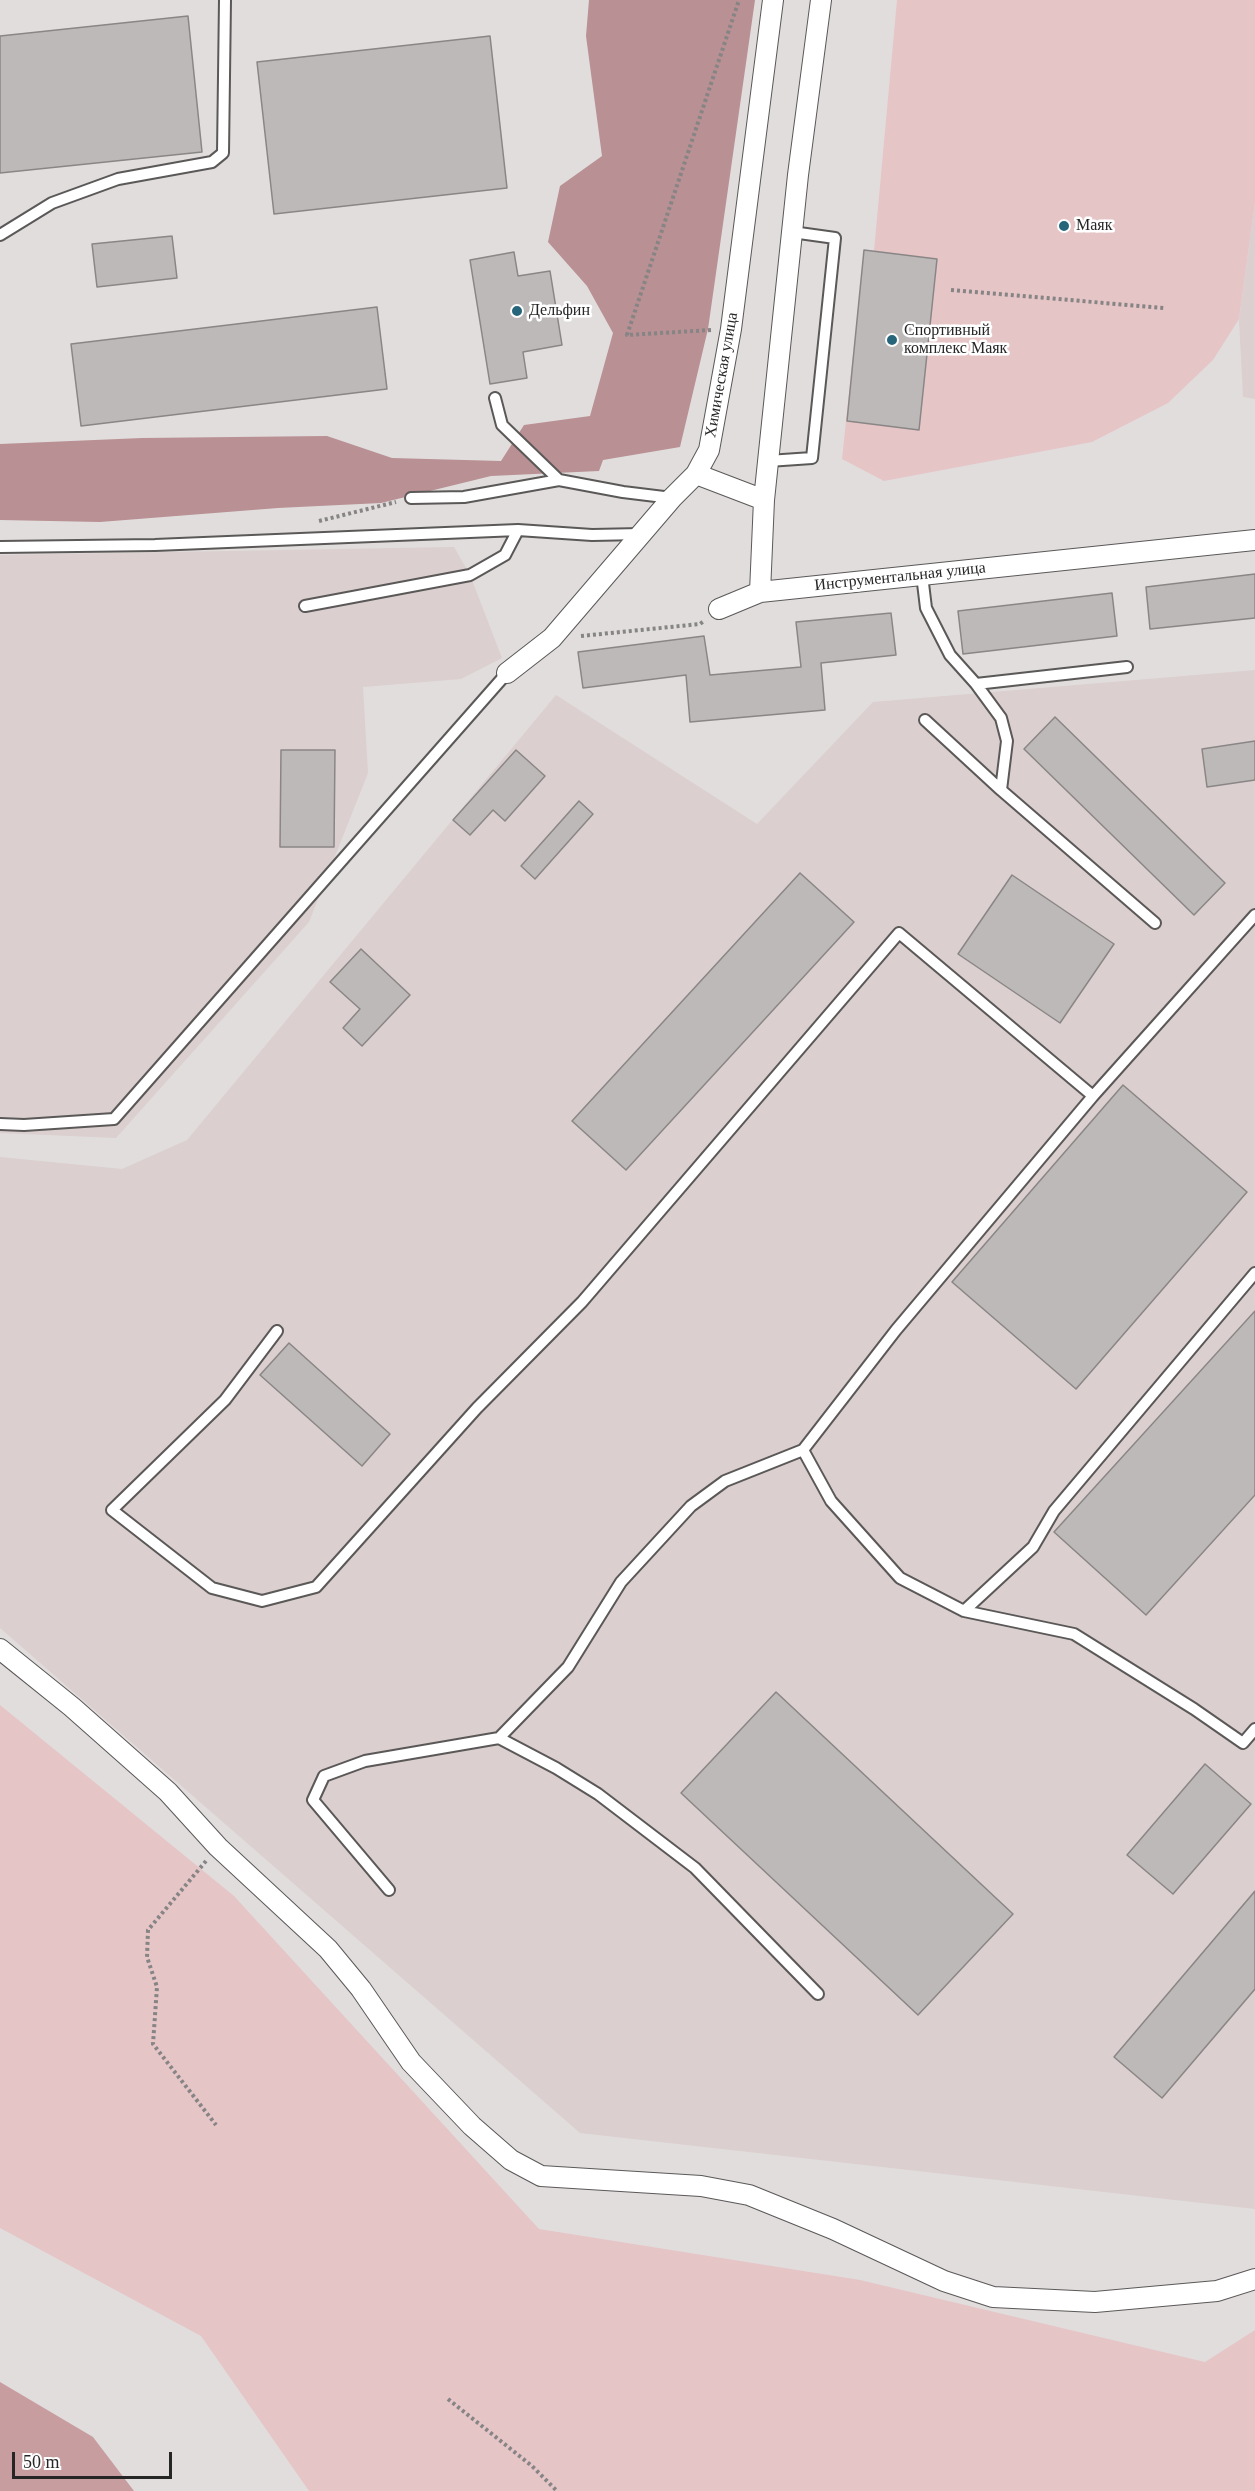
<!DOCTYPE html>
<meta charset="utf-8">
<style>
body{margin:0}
#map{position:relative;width:1255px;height:2491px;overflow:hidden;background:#e1dddd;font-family:Georgia,serif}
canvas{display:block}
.scale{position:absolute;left:12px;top:2452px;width:160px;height:27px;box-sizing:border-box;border:3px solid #272626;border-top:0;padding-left:8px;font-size:18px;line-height:21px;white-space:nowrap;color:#272626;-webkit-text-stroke:4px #fff;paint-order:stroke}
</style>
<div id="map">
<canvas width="1255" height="2491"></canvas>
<div class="scale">50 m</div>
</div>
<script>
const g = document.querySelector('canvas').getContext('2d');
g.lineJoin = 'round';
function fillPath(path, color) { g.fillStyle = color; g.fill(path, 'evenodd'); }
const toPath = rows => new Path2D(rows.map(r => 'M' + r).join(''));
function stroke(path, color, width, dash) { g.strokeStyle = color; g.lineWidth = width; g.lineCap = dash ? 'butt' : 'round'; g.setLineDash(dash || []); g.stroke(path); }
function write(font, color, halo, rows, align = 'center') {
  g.font = font + ' Georgia,serif'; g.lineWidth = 5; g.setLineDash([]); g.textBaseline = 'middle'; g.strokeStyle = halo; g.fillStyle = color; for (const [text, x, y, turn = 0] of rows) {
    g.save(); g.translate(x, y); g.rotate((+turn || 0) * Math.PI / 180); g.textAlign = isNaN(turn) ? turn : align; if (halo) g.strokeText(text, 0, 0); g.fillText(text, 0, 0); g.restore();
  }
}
const built = toPath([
 [1255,202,1255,399,1243,397,1239,320],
 [454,547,470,575,502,658,461,679,363,687,368,773,309,922,116,1138,0,1133,0,555],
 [1255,670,1255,2209,580,2133,0,1628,0,1157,122,1169,187,1140,556,695,757,824,873,702]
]);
const green = toPath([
 [897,0,1255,0,1255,202,1239,319,1213,360,1168,403,1092,442,884,481,842,459,864,250,874,251],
 [0,1705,234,1896,539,2229,860,2280,1205,2362,1255,2330,1255,2491,309,2491,201,2336,0,2228]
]);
const forest = toPath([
 [589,0,755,0,708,329,680,447,603,460,599,471,491,476,381,503,278,508,100,522,0,520,0,444,142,438,327,436,392,458,501,461,524,425,590,416,613,333,587,286,548,242,560,186,602,156,586,36]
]);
const water = toPath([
 [0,2382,93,2437,134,2491,0,2491]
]);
const building = toPath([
 [188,16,202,152,0,173,0,36,188,16],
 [490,36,507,188,274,214,257,62,490,36],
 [172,236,177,278,97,287,92,244,172,236],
 [864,250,937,259,919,430,847,421,864,250],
 [514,252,518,276,550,271,562,345,523,352,527,378,490,384,470,260,514,252],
 [377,307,387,389,81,426,71,344,377,307],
 [1255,574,1255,618,1150,629,1146,587,1255,574],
 [1112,593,1117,636,963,654,958,611,1112,593],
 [891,613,896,655,821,663,825,710,690,722,686,675,583,688,578,652,704,636,710,675,801,667,796,622,891,613],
 [1055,717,1225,883,1194,915,1024,749,1055,717],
 [1255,741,1255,780,1207,787,1202,749,1255,741],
 [281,750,335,750,334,847,280,847,281,750],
 [516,750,545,776,505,821,493,810,470,835,453,820,516,750],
 [579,801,593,814,535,879,521,866,579,801],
 [800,873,854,922,626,1170,572,1121,800,873],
 [1012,875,1114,944,1060,1023,958,954,1012,875],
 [361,949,410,995,362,1046,343,1028,360,1009,330,982,361,949],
 [1123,1085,1247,1192,1076,1389,952,1282,1123,1085],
 [1255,1311,1255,1495,1146,1615,1054,1532,1255,1311],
 [289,1343,390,1434,362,1466,260,1375,289,1343],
 [776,1692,1013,1914,918,2015,681,1793,776,1692],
 [1205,1764,1251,1804,1173,1894,1127,1855,1205,1764],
 [1255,1891,1255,1989,1162,2098,1114,2057,1255,1891]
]);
const path = toPath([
 [951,290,1164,308],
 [711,330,627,335,739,0],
 [319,521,396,502],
 [581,636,700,624,704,621],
 [206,1861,148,1930,147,1957,157,1987,153,2044,216,2125],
 [448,2399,532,2466,557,2491]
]);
const service = toPath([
 [0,235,52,203,118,179,212,162,223,153,225,0],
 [495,398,502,425,559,480,623,492,672,498],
 [768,461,812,458,835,238,792,232],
 [411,498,464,497,559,480],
 [0,547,155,545,518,530,592,535,641,534],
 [922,575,926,608,950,655,976,684,1127,667],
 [305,606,470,575,505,555,518,530],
 [976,684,1001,718,1007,741,1001,790],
 [925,720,1001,790,1155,923],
 [1093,1096,896,1330,803,1450,831,1501,900,1578,964,1611,1074,1634,1194,1709,1243,1743,1255,1729],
 [0,1124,24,1125,114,1119,507,673],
 [277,1331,225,1400,112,1510,212,1588,262,1601,316,1587,477,1408,582,1302,899,933,1093,1096,1255,915],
 [964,1611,1033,1547,1054,1511,1255,1273],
 [499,1738,556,1768,598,1794,695,1868,818,1994],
 [389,1890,313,1800,324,1776,365,1761,499,1738,568,1667,621,1582,691,1506,725,1481,803,1450]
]);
const minor = toPath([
 [696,474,764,500],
 [760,592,764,500,798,175,821,0],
 [719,609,760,592,1255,540],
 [507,673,552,638,672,498,696,474,709,450,731,329,773,0],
 [0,1649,72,1707,168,1792,218,1847,328,1949,361,1989,411,2062,472,2126,511,2160,541,2176,701,2186,749,2195,833,2229,944,2281,993,2297,1095,2302,1217,2291,1255,2279]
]);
const markers = [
 [1064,226,6,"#26657a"],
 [517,311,6,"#26657a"],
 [892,340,6,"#26657a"]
];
const poiNames = [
 ["Маяк",1076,226],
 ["Дельфин",529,311],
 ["Спортивный",904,331],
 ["комплекс Маяк",904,349]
];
const streetNames = [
 ["Химическая улица",722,375,-80],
 ["Инструментальная улица",900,577,-6]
];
fillPath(built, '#dbcfcf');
fillPath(green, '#e6c5c7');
fillPath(forest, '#b99093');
fillPath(water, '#c79da0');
fillPath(building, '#bdb9b9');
stroke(building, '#8a8686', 1.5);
stroke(service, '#5b5858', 14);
stroke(minor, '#5b5858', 22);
stroke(path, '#868484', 4, [3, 3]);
stroke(service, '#fff', 10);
stroke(minor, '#fff', 20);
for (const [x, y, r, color] of markers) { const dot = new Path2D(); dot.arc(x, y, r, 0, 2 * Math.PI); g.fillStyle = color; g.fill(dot); stroke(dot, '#fff', 2); }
write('16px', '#272626', '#fff', poiNames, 'left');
write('16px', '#272626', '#fff', streetNames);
</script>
